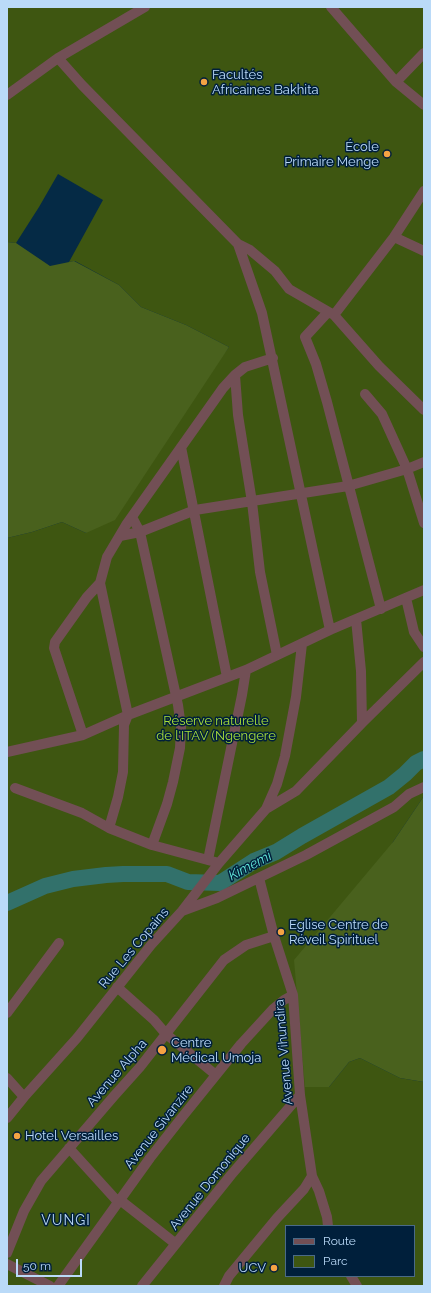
<!DOCTYPE html>
<meta charset="utf-8">
<style>
body{margin:0}
#map{position:relative;width:431px;height:1293px;overflow:hidden;background:#052a45;font-family:Raleway,sans-serif}
canvas{display:block}
.frame{position:absolute;inset:0;border:8px solid #badaf8;pointer-events:none}
.legend{position:absolute;left:285px;top:1225px;width:130px;height:52px;box-sizing:border-box;background:#001f3b;border:1px solid #4a6a87;margin:0;padding:5px 7px;list-style:none;font-size:12px;color:#badaf8}
.legend li{display:flex;align-items:center;gap:8px;height:20px}
.legend b{width:20px;border:1px solid #4a6a87}
.scale{position:absolute;left:16px;top:1259px;width:66px;height:18px;box-sizing:border-box;border:2px solid #badaf8;border-top:0;padding-left:5px;font-size:12px;line-height:14px;white-space:nowrap;color:#badaf8;-webkit-text-stroke:3px #001f3b;paint-order:stroke}
</style>
<div id="map">
<canvas width="431" height="1293"></canvas>
<div class="frame"></div>
<ul class="legend">
<li><b style="height:5px;background:#724f55"></b>Route</li>
<li><b style="height:11px;background:#3e5611"></b>Parc</li>
</ul>
<div class="scale">50 m</div>
</div>
<script>
const g = document.querySelector('canvas').getContext('2d');
g.lineJoin = 'round';
function fillPath(path, color) { g.fillStyle = color; g.fill(path, 'evenodd'); }
const toPath = rows => new Path2D(rows.map(r => 'M' + r).join(''));
function stroke(path, color, width, dash) { g.strokeStyle = color; g.lineWidth = width; g.lineCap = dash ? 'butt' : 'round'; g.setLineDash(dash || []); g.stroke(path); }
function write(font, color, halo, rows, align = 'center') {
  g.font = font + ' Raleway,sans-serif'; g.lineWidth = 3; g.setLineDash([]); g.textBaseline = 'middle'; g.strokeStyle = halo; g.fillStyle = color; for (const [text, x, y, turn = 0] of rows) {
    g.save(); g.translate(x, y); g.rotate((+turn || 0) * Math.PI / 180); g.textAlign = isNaN(turn) ? turn : align; if (halo) g.strokeText(text, 0, 0); g.fillText(text, 0, 0); g.restore();
  }
}
const green = toPath([
 [7,7,424,7,424,796,393,842,305,1086,329,1087,349,1062,360,1058,400,1078,424,1082,424,1286,7,1286,7,538,32,532,62,522,86,533,229,347,186,325,141,307,119,285,75,261,69,262,103,200,58,174,39,207,16,243,7,242],
 [286,1226,414,1226,414,1276,286,1276]
]);
const forest = toPath([
 [7,242,16,243,50,266,74,261,119,285,141,307,186,325,229,347,115,520,86,533,62,522,32,532,7,538],
 [424,796,424,1082,400,1078,360,1058,349,1062,329,1087,305,1087,294,960,393,842]
]);
const river = toPath([
 [7,903,45,886,73,879,106,875,123,874,167,874,188,882,220,883,254,861,276,852,302,836,389,787,405,774,416,763,424,759]
]);
const minor = toPath([
 [331,7,396,82,424,105],
 [58,58,82,85,238,244,250,250,275,271,289,289,334,315,379,366,424,410],
 [396,82,424,53],
 [7,95,58,58,145,7],
 [394,237,424,251],
 [238,244,262,313,330,630],
 [328,312,305,337,316,364,327,402,381,609],
 [334,315,394,237,424,191],
 [235,375,238,415,252,502,260,572,277,655],
 [365,394,382,414,407,469,424,523],
 [181,447,227,677],
 [132,517,140,532,178,705,181,727,180,748,173,782,167,804,152,845],
 [120,536,140,532,195,510,348,486,407,469,424,462],
 [406,598,414,632,424,647],
 [356,619,361,671,362,723],
 [83,735,54,648,55,642,87,597,100,583],
 [7,752,83,735,128,715,246,670,330,630,424,590],
 [15,788,82,813,109,828,152,845,219,863],
 [266,809,277,784,285,756,296,697,302,644],
 [109,828,118,797,123,772,124,725,128,715,100,583,107,557,126,525,223,388,235,375,245,367,273,358],
 [208,860,242,695,246,670],
 [259,878,274,936,293,995,300,1095,312,1176,319,1191,327,1217,328,1226],
 [182,911,217,898,306,855,394,807,409,794,424,787],
 [117,987,154,1020,166,1034,216,1075],
 [7,1013,59,943],
 [7,1078,24,1097],
 [7,1118,24,1097,77,1038,151,945,182,911,219,863,266,809,296,791,362,723,424,662],
 [69,1148,118,1202],
 [120,1200,176,1244],
 [7,1253,24,1211,41,1181,114,1096,140,1067,224,960,246,945,274,936],
 [7,1264,50,1286],
 [351,1276,357,1286],
 [58,1286,150,1158,183,1116,241,1044,273,1009,284,1000,293,995],
 [142,1286,231,1175,300,1095],
 [224,1286,229,1276,277,1218,304,1189,312,1176]
]);
const markers = [
 [204,82,4,"#f4a344"],
 [387,154,4,"#f4a344"],
 [281,932,4,"#f4a344"],
 [162,1050,5,"#f4a344"],
 [17,1136,4,"#f4a344"],
 [274,1268,4,"#f4a344"]
];
const poiNames = [
 ["Facultés",212,75],
 ["Africaines Bakhita",212,90],
 ["École",379,147,"right"],
 ["Primaire Menge",379,162,"right"],
 ["Eglise Centre de",289,925],
 ["Réveil Spirituel",289,940],
 ["Centre",171,1043],
 ["Médical Umoja",171,1058],
 ["Hotel Versailles",25,1136],
 ["UCV",266,1268,"right"]
];
const parkNames = [
 ["Réserve naturelle",216,721],
 ["de l'ITAV (Ngengere",216,736]
];
const streetNames = [
 ["Rue Les Copains",134,948,-50],
 ["Avenue Vihundira",284,1052,-95],
 ["Avenue Alpha",117,1073,-49],
 ["Avenue Sivanzire",159,1127,-52],
 ["Avenue Domonique",210,1182,-51]
];
const waterNames = [
 ["Kimemi",250,866,-28]
];
const neighbourhoodNames = [
 ["VUNGI",66,1221]
];
fillPath(green, '#3e5611');
fillPath(forest, '#49611d');
stroke(river, '#32716b', 16);
stroke(minor, '#724f55', 10);
for (const [x, y, r, color] of markers) { const dot = new Path2D(); dot.arc(x, y, r, 0, 2 * Math.PI); g.fillStyle = color; g.fill(dot); stroke(dot, '#001f3b', 1.5); }
write('13px', '#badaf8', '#001f3b', poiNames, 'left');
write('13px', '#a8df3a', '#001f3b', parkNames);
write('13px', '#badaf8', '#001f3b', streetNames);
write('italic 14px', '#61e5d8', '#001f3b', waterNames);
g.letterSpacing = '1px';
write('14px', '#badaf8', '#001f3b', neighbourhoodNames);
g.letterSpacing = '0px';
</script>
